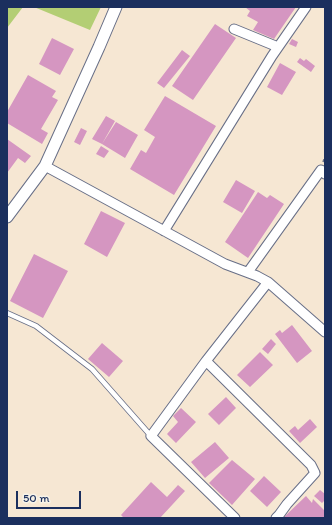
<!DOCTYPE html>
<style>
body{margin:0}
#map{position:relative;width:332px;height:525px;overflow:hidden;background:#f6e7d3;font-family:Itim,sans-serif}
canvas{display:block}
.frame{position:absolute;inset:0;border:8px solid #1b2f5e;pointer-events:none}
.scale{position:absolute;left:16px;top:491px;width:65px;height:18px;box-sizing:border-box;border:2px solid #1b2f5e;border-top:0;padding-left:5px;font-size:12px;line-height:14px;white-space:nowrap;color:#1b2f5e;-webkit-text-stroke:3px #f7f3e8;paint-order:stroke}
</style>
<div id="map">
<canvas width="332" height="525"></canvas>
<div class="frame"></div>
<div class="scale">50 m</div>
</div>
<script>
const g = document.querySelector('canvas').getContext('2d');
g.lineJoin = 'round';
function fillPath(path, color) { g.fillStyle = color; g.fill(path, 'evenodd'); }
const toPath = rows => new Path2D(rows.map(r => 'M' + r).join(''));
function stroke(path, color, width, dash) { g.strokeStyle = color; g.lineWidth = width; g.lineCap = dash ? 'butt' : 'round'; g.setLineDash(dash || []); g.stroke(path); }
const green = toPath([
 [7,7,23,7,7,28],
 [34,7,101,7,90,30]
]);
const building = toPath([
 [245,7,296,7,274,39,253,30,258,22,247,16,250,11],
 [215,24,236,38,193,100,172,86],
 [52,38,74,49,60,75,39,64],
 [292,39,298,42,296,47,289,44],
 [182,50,190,56,164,88,157,83],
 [300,58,304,61,306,59,315,66,311,72,297,62],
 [280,63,296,72,282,95,267,87],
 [28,75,56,91,52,97,58,100,41,129,48,133,42,144,7,123,7,112],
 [165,96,216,126,174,195,130,169,141,150,146,153,155,137,144,130],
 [106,116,115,121,102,144,92,139],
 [116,122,138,135,125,158,102,144],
 [81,128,87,131,80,145,74,142],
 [7,139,31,156,25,163,18,158,7,173],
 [101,146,109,151,104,158,96,154],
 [236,180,255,191,242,213,223,202],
 [258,192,267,198,270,195,284,204,248,258,225,242],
 [101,211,125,223,107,257,84,244],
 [34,254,68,271,43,318,10,301],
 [292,325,312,351,297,363,275,334,280,330,282,333],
 [271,339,276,344,268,354,262,349],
 [102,343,123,361,109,377,88,359],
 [260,352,273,365,250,387,237,375],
 [226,397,236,408,219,425,208,414],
 [181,408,196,422,176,443,167,434,178,422,173,416],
 [310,419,317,427,300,443,289,431,295,426,298,430],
 [215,442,229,458,205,478,191,462],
 [232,460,255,479,232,505,209,483],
 [264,476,281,492,267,507,250,491],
 [151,482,167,497,178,485,185,491,160,518,124,518,121,515],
 [320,490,325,494,325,500,322,503,314,496],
 [306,496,312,503,313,499,325,511,325,518,283,518]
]);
const path = toPath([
 [323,162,325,156]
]);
const service = toPath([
 [7,313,36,326,92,369,151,436]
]);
const minor = toPath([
 [234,29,278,47],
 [45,166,225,264,257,276,268,282,206,361,151,436,235,518],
 [164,231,272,56,306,7],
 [248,272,321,170,325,174],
 [268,282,325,332],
 [206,361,311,465,315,473,287,504,279,515,276,518]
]);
const tertiary = toPath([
 [7,217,45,166,99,47,116,7]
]);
fillPath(green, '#b3ce74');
fillPath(building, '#d596c1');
stroke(service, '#686f87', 6);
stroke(minor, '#686f87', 11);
stroke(tertiary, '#686f87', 13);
stroke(path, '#686f87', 1.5, [3, 3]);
stroke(service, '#fff', 4.5);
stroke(minor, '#fff', 9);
stroke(tertiary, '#fff', 11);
</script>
